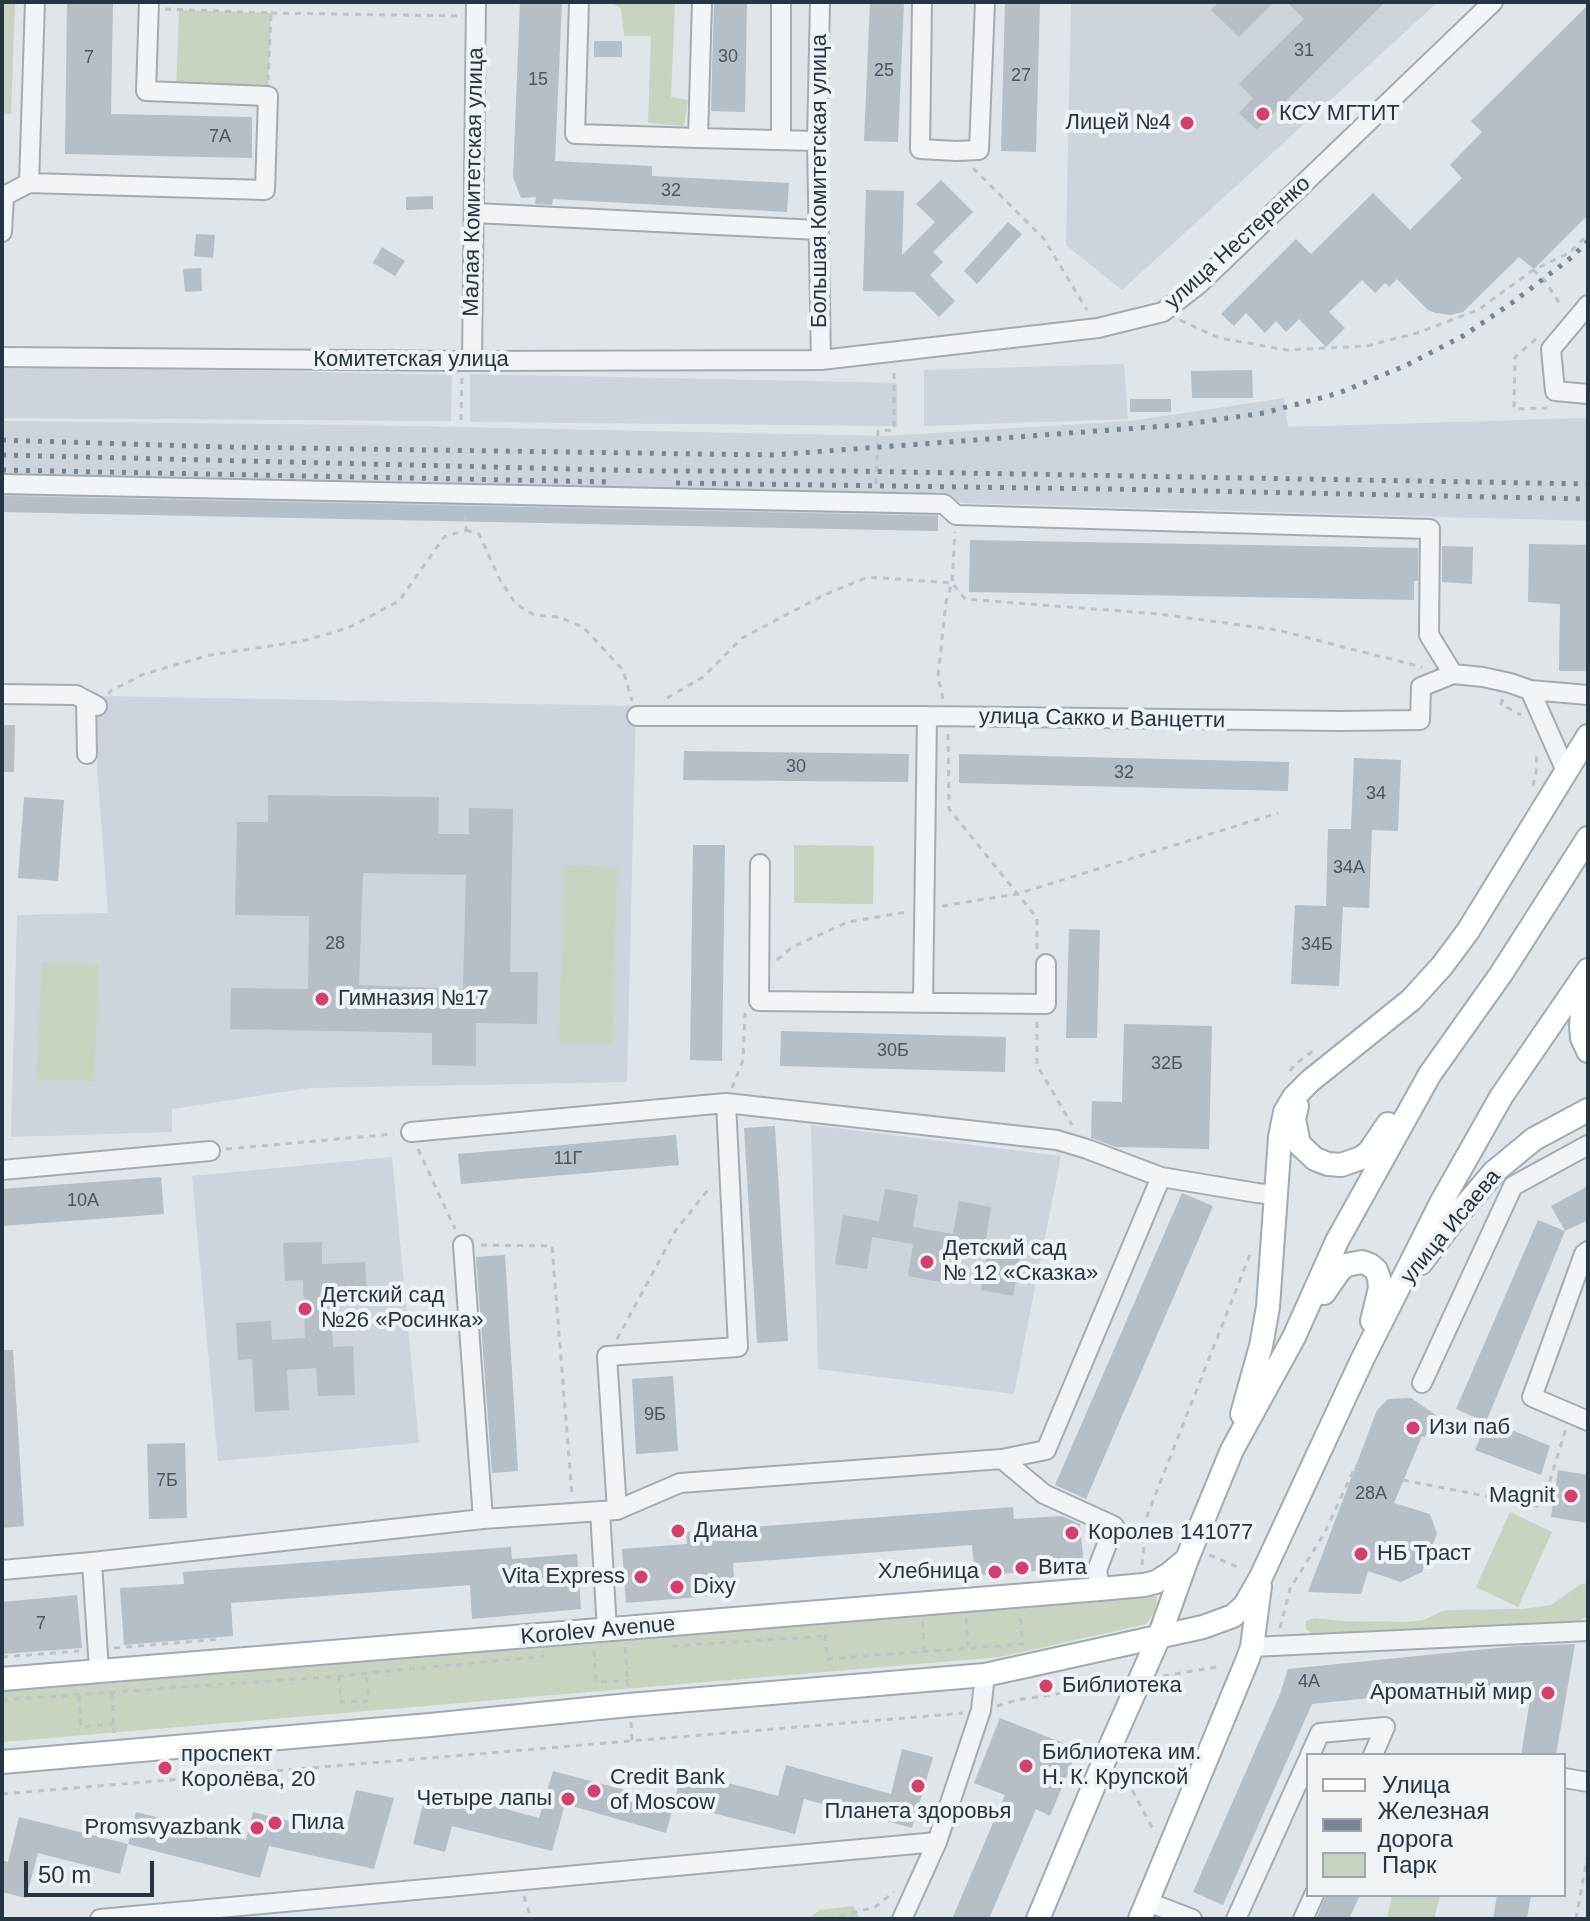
<!DOCTYPE html>
<meta charset="utf-8">
<style>
body{margin:0}
#map{position:relative;width:1590px;height:1921px;overflow:hidden;background:#dfe5e9;font-family:Helvetica,sans-serif}
canvas{display:block}
.frame{position:absolute;inset:0;border:4px solid #273441;pointer-events:none}
.legend{position:absolute;left:1306px;top:1753px;width:260px;height:144px;box-sizing:border-box;background:#eff3f6;border:2px solid #9fa7ae;margin:0;padding:10px 14px;list-style:none;font-size:24px;color:#273441}
.legend li{display:flex;align-items:center;gap:16px;height:40px}
.legend b{width:40px;border:2px solid #9fa7ae}
.scale{position:absolute;left:24px;top:1861px;width:130px;height:36px;box-sizing:border-box;border:4px solid #273441;border-top:0;padding-left:10px;font-size:24px;line-height:28px;white-space:nowrap;color:#273441;-webkit-text-stroke:6px #eff3f6;paint-order:stroke}
</style>
<div id="map">
<canvas width="1590" height="1921"></canvas>
<div class="frame"></div>
<ul class="legend">
<li><b style="height:10px;background:#fff"></b>Улица</li>
<li><b style="height:10px;background:#788693"></b>Железная дорога</li>
<li><b style="height:22px;background:#c8d3c0"></b>Парк</li>
</ul>
<div class="scale">50 m</div>
</div>
<script>
const g = document.querySelector('canvas').getContext('2d');
g.lineJoin = 'round';
function fillPath(path, color) { g.fillStyle = color; g.fill(path, 'evenodd'); }
const toPath = rows => new Path2D(rows.map(r => 'M' + r).join(''));
function stroke(path, color, width, dash) { g.strokeStyle = color; g.lineWidth = width; g.lineCap = dash ? 'butt' : 'round'; g.setLineDash(dash || []); g.stroke(path); }
function write(font, color, halo, rows, align = 'center') {
  g.font = font + ' Helvetica,sans-serif'; g.lineWidth = 8; g.setLineDash([]); g.textBaseline = 'middle'; g.strokeStyle = halo; g.fillStyle = color; for (const [text, x, y, turn = 0] of rows) {
    g.save(); g.translate(x, y); g.rotate((+turn || 0) * Math.PI / 180); g.textAlign = isNaN(turn) ? turn : align; if (halo) g.strokeText(text, 0, 0); g.fillText(text, 0, 0); g.restore();
  }
}
const built = toPath([
 [1071,2,1438,2,1122,290,1066,245],
 [1124,364,1128,419,924,426,924,370],
 [2,365,452,375,451,421,2,418],
 [470,374,897,383,897,426,470,422],
 [1284,398,1288,427,1588,418,1588,521,963,503,942,496,938,512,938,531,2,512,2,421,359,425,886,436,1131,421],
 [97,696,636,706,627,1082,309,1088,172,1109,172,1132,11,1137,17,915,108,913,97,766],
 [811,1125,1061,1156,1014,1394,818,1369],
 [392,1157,419,1443,218,1461,192,1176]
]);
const green = toPath([
 [2,2,15,2,11,114,2,113],
 [608,2,675,2,671,97,688,100,684,126,648,123,651,36,624,36,621,8],
 [179,10,271,13,268,96,176,92],
 [794,845,874,846,873,904,794,903],
 [564,865,617,867,612,1043,559,1042],
 [42,962,99,964,94,1081,36,1079],
 [1510,1512,1552,1532,1518,1607,1476,1587],
 [1588,1583,1588,1616,1568,1626,1320,1639,1306,1629,1306,1621,1314,1618,1343,1621,1406,1622,1424,1620,1440,1612,1449,1610,1524,1609,1551,1605,1581,1584],
 [1143,1593,1157,1597,1155,1611,1146,1624,1000,1657,2,1742,2,1686],
 [1392,1895,1440,1895,1434,1919,1387,1919],
 [853,1906,860,1919,807,1919,820,1910]
]);
const building = toPath([
 [67,2,113,2,111,114,252,117,252,158,65,154],
 [520,2,562,2,555,161,652,166,652,176,789,183,787,212,553,199,552,205,535,204,536,197,521,198,513,177],
 [714,2,747,2,745,112,711,111],
 [870,2,904,2,898,142,864,141],
 [1005,2,1040,2,1036,152,1001,151],
 [1219,2,1274,2,1239,37,1211,10],
 [1287,2,1385,2,1257,130,1239,113,1253,98,1239,84,1304,19],
 [1588,5,1588,215,1534,269,1519,257,1463,312,1450,315,1436,313,1428,310,1397,279,1389,287,1385,283,1375,293,1362,280,1329,312,1345,328,1326,347,1299,319,1286,332,1276,321,1265,333,1246,313,1234,326,1221,314,1296,239,1311,254,1373,193,1410,230,1462,178,1450,165,1482,132,1471,121],
 [594,41,622,41,622,57,594,57],
 [941,180,973,212,933,252,943,262,930,275,955,301,939,317,914,292,863,291,866,190,904,191,902,255,935,222,916,204],
 [433,196,433,209,406,210,406,197],
 [1008,222,1022,234,977,284,964,271],
 [196,234,215,235,213,258,194,256],
 [382,247,405,261,395,276,373,263],
 [201,268,202,291,185,292,183,269],
 [1252,370,1253,398,1192,398,1191,371],
 [1130,399,1171,399,1171,412,1130,412],
 [2,496,938,516,938,531,2,512],
 [970,540,1418,548,1418,581,1414,581,1414,600,969,592],
 [1529,544,1588,545,1588,671,1559,671,1560,604,1528,602],
 [1442,546,1473,547,1472,584,1442,582],
 [2,725,15,725,14,772,2,772],
 [684,751,909,754,908,782,683,780],
 [959,754,1289,762,1288,791,959,783],
 [1354,758,1401,760,1398,831,1372,830,1369,908,1343,907,1339,986,1291,984,1295,905,1326,906,1328,829,1351,829],
 [268,795,439,797,438,834,469,834,469,808,513,809,510,972,538,972,537,1024,476,1023,476,1066,432,1065,432,1033,230,1029,231,988,308,989,309,916,235,915,237,822,268,822],
 [363,873,466,875,463,989,359,985],
 [24,797,64,800,58,881,18,878],
 [693,845,725,845,722,1061,690,1060],
 [1069,929,1100,930,1097,1038,1066,1038],
 [1124,1024,1212,1026,1209,1149,1116,1147,1091,1138,1092,1101,1122,1102],
 [781,1031,1006,1037,1005,1072,780,1066],
 [775,1126,788,1341,757,1343,744,1128],
 [676,1135,679,1165,461,1184,458,1154],
 [161,1177,164,1214,2,1226,2,1189],
 [1588,1186,1588,1220,1565,1231,1486,1422,1456,1409,1538,1220,1565,1231,1551,1206],
 [885,1189,918,1195,913,1227,953,1234,959,1201,991,1207,986,1239,1022,1245,1013,1296,981,1290,987,1256,945,1249,940,1282,908,1276,913,1244,872,1237,867,1269,835,1264,843,1215,879,1221],
 [1182,1193,1213,1206,1086,1499,1055,1485],
 [322,1242,322,1264,365,1262,367,1294,330,1296,333,1347,353,1346,355,1395,318,1396,316,1368,287,1370,289,1410,255,1412,252,1359,238,1360,236,1323,271,1321,272,1340,305,1338,303,1280,285,1281,283,1243],
 [505,1255,518,1471,492,1473,476,1257],
 [2,1350,13,1350,24,1526,2,1528],
 [673,1376,678,1451,636,1454,632,1379],
 [1411,1398,1436,1415,1425,1437,1422,1436,1394,1503,1430,1514,1437,1534,1422,1572,1401,1582,1368,1571,1361,1594,1308,1592,1377,1410,1388,1399],
 [1488,1420,1550,1446,1541,1475,1475,1450],
 [185,1443,187,1518,149,1519,147,1444],
 [1558,1470,1588,1475,1588,1523,1551,1517],
 [1013,1507,1014,1519,1062,1516,1080,1524,1084,1567,975,1576,972,1545,733,1563,735,1594,626,1603,622,1549,687,1544,686,1532],
 [511,1547,512,1559,577,1554,581,1609,472,1619,470,1585,231,1603,233,1636,124,1645,120,1588,184,1584,183,1572],
 [77,1595,82,1648,2,1654,2,1602],
 [1575,1644,1556,1755,1521,1755,1533,1681,1312,1704,1223,1905,1193,1892,1280,1694,1288,1669,1517,1646],
 [1000,1718,1078,1749,1050,1816,1036,1809,989,1919,952,1919,1005,1795,974,1783],
 [902,1749,933,1757,912,1828,804,1799,795,1834,674,1803,682,1771,778,1796,786,1765,891,1794],
 [553,1771,674,1803,666,1833,565,1804,552,1851,452,1826,445,1852,413,1844,427,1788,539,1818],
 [356,1790,394,1798,374,1869,269,1846,260,1878,128,1844,136,1812,246,1840,253,1812,345,1835],
 [19,1817,128,1844,120,1874,38,1853,26,1898,2,1892,2,1860,8,1862],
 [1326,1895,1360,1895,1349,1919,1316,1919],
 [1497,1895,1531,1895,1527,1919,1493,1919]
]);
const path = toPath([
 [165,9,271,13,268,80],
 [271,13,459,16],
 [973,168,1044,239,1087,310],
 [1533,270,1543,278,1562,307],
 [1180,320,1219,338,1287,350,1367,346,1417,333,1478,310,1533,270,1569,253,1588,234],
 [1536,339,1515,357,1514,409,1547,408],
 [461,420,462,377],
 [876,484,878,431,894,430,894,367],
 [466,530,479,534,500,580,516,604,534,615,559,617,583,627,623,670,632,701],
 [108,694,112,690,144,674,210,655,303,641,348,628,399,601,444,537,466,530,465,513],
 [667,698,703,677,742,638,824,595,868,577,952,583,965,599,1159,614,1277,630,1422,667],
 [943,699,938,676,946,602,952,583,955,532],
 [1503,699,1501,704,1521,715],
 [948,734,949,809,1037,918,1037,951],
 [1533,786,1536,773,1537,751],
 [942,906,1017,894,1278,813],
 [777,960,792,947,848,922,907,912],
 [1037,1022,1037,1065,1072,1125],
 [1290,1071,1294,1065,1317,1048],
 [732,1088,743,1060,745,1013],
 [226,1149,394,1134],
 [418,1149,455,1229],
 [481,1245,552,1246,572,1495],
 [617,1339,676,1230,711,1186],
 [1403,1480,1542,1507,1566,1428],
 [1209,1556,1212,1556,1242,1569],
 [1142,1565,1147,1516,1251,1252],
 [966,1618,968,1646],
 [923,1621,924,1651],
 [1280,1628,1290,1589,1325,1532,1356,1465],
 [825,1635,827,1659,1023,1644,1020,1616],
 [672,1646,825,1636],
 [625,1647,628,1687],
 [114,1648,222,1639],
 [594,1651,596,1682,628,1681],
 [2,1657,79,1651],
 [339,1676,341,1702,369,1701,366,1675],
 [1163,1676,1222,1666],
 [112,1693,114,1733],
 [79,1695,81,1727,113,1724],
 [2,1700,339,1676,544,1656],
 [997,1706,1017,1700,1116,1685],
 [631,1722,632,1742],
 [1121,1769,1155,1833],
 [2,1794,963,1713],
 [524,1896,531,1919],
 [828,1919,875,1907,894,1892],
 [1576,1919,1588,1853]
]);
const minor = toPath([
 [579,2,575,134,698,138,702,2],
 [820,2,817,141,821,360],
 [922,2,920,149,956,151,979,150,985,2],
 [698,138,817,141],
 [781,140,781,2],
 [29,183,35,2],
 [475,213,818,230],
 [2,232,4,196,29,183,265,190,268,96,146,91,149,2],
 [1588,305,1551,349,1555,391,1588,394],
 [2,357,462,361,821,360,1098,328,1163,312,1199,284,1493,2],
 [472,361,476,2],
 [2,484,944,504,956,515,1430,529,1429,635,1453,674],
 [1530,690,1566,771],
 [2,694,76,695,97,706],
 [86,701,87,754],
 [637,716,927,716,1339,721,1420,720,1421,687,1453,674,1483,677,1510,683,1530,690,1588,695],
 [760,864,759,1001,1046,1004,1046,964],
 [923,1003,927,716],
 [411,1132,726,1103,1057,1140,1087,1149,1161,1177,1257,1193,1276,1195],
 [2,1170,210,1151],
 [463,1245,483,1519],
 [1588,1251,1584,1254,1532,1397,1588,1421],
 [1422,1383,1513,1186,1588,1145],
 [617,1510,607,1356,738,1347,726,1103],
 [600,1511,607,1630],
 [92,1562,99,1671],
 [2,1570,92,1562,483,1519,617,1510,680,1483,1002,1459],
 [1100,1589,1097,1570,1114,1526,1044,1494,1002,1459,1046,1450,1161,1177],
 [1252,1647,1588,1631],
 [1310,1755,1320,1733,1385,1727,1373,1755],
 [1564,1778,1588,1782],
 [1148,1902,1192,1919],
 [100,1919,937,1842],
 [902,1919,937,1842,981,1710,985,1675],
 [1236,1919,1308,1760],
 [1303,1919,1314,1895]
]);
const major = toPath([
 [1588,997,1582,1013,1581,1026,1582,1038,1588,1051],
 [1297,1106,1294,1119,1299,1144,1315,1159,1328,1164,1341,1165,1361,1158,1369,1152,1388,1124],
 [1421,1263,1459,1213,1494,1172,1534,1139,1588,1110],
 [1324,1293,1340,1270,1346,1265,1362,1262,1370,1265,1376,1270,1379,1278,1380,1288,1372,1321],
 [1242,1414,1261,1346,1268,1307,1280,1137,1285,1112,1294,1097,1310,1081,1411,1000,1442,966,1468,931,1588,736],
 [2,1679,1100,1589,1144,1585,1156,1582,1169,1574,1186,1560],
 [2,1762,430,1725,629,1705,985,1675,1203,1627,1233,1616,1245,1605,1261,1577,1362,1360,1441,1203,1501,1097,1588,970],
 [1038,1919,1110,1747,1159,1637,1187,1559,1232,1450,1294,1337,1337,1241,1430,1074,1501,974,1588,838],
 [1140,1919,1247,1661,1252,1647,1260,1586]
]);
const rail = toPath([
 [2,440,224,447,772,455,1179,425,1264,413,1339,393,1407,365,1463,336,1513,302,1572,257,1588,241],
 [2,455,653,471,848,471,1588,484],
 [2,470,612,482],
 [676,483,1108,489,1588,499]
]);
const markers = [
 [1263,114,8,"#d3406c"],
 [1187,123,8,"#d3406c"],
 [322,999,8,"#d3406c"],
 [927,1262,8,"#d3406c"],
 [305,1309,8,"#d3406c"],
 [1413,1428,8,"#d3406c"],
 [1571,1496,8,"#d3406c"],
 [678,1531,8,"#d3406c"],
 [1072,1533,8,"#d3406c"],
 [1361,1554,8,"#d3406c"],
 [1022,1568,8,"#d3406c"],
 [995,1572,8,"#d3406c"],
 [641,1577,8,"#d3406c"],
 [677,1587,8,"#d3406c"],
 [1046,1686,8,"#d3406c"],
 [1548,1693,8,"#d3406c"],
 [1026,1766,8,"#d3406c"],
 [165,1768,8,"#d3406c"],
 [918,1786,8,"#d3406c"],
 [594,1791,8,"#d3406c"],
 [568,1799,8,"#d3406c"],
 [275,1823,8,"#d3406c"],
 [257,1828,8,"#d3406c"]
];
const numberNames = [
 ["31",1304,51],
 ["30",728,57],
 ["7",89,58],
 ["25",884,71],
 ["27",1021,76],
 ["15",538,80],
 ["7А",220,137],
 ["32",671,191],
 ["30",796,767],
 ["32",1124,773],
 ["34",1376,794],
 ["34А",1349,868],
 ["28",335,944],
 ["34Б",1317,945],
 ["30Б",893,1051],
 ["32Б",1167,1064],
 ["11Г",568,1159],
 ["10А",83,1201],
 ["9Б",655,1415],
 ["7Б",167,1481],
 ["28А",1371,1494],
 ["7",41,1624],
 ["4А",1309,1682]
];
const poiNames = [
 ["КСУ МГТИТ",1279,114],
 ["Лицей №4",1171,123,"right"],
 ["Гимназия №17",338,999],
 ["Детский сад",943,1249],
 ["№ 12 «Сказка»",943,1274],
 ["Детский сад",321,1296],
 ["№26 «Росинка»",321,1321],
 ["Изи паб",1429,1428],
 ["Magnit",1555,1496,"right"],
 ["Диана",694,1531],
 ["Королев 141077",1088,1533],
 ["НБ Траст",1377,1554],
 ["Вита",1038,1568],
 ["Хлебница",979,1572,"right"],
 ["Vita Express",625,1577,"right"],
 ["Dixy",693,1587],
 ["Библиотека",1062,1686],
 ["Ароматный мир",1532,1693,"right"],
 ["Библиотека им.",1042,1753],
 ["Н. К. Крупской",1042,1778],
 ["проспект",181,1755],
 ["Королёва, 20",181,1780],
 ["Credit Bank",610,1778],
 ["of Moscow",610,1803],
 ["Четыре лапы",552,1799,"right"],
 ["Планета здоровья",918,1812,"center"],
 ["Пила",291,1823],
 ["Promsvyazbank",241,1828,"right"]
];
const streetNames = [
 ["Большая Комитетская улица",820,181,-90],
 ["Малая Комитетская улица",474,182,-89],
 ["улица Нестеренко",1238,243,-42],
 ["Комитетская улица",411,360],
 ["улица Сакко и Ванцетти",1102,719,1],
 ["улица Исаева",1451,1227,-50],
 ["Korolev Avenue",598,1631,-5]
];
fillPath(built, '#cdd4db');
fillPath(green, '#c8d3c0');
fillPath(building, '#b6bec6');
stroke(minor, '#a4acb3', 22);
stroke(major, '#9eabb5', 26);
stroke(path, '#bdc3c8', 3, [6, 6]);
stroke(minor, '#f2f5f7', 18);
stroke(major, '#fff', 22);
stroke(rail, '#788693', 5, [4, 8]);
for (const [x, y, r, color] of markers) { const dot = new Path2D(); dot.arc(x, y, r, 0, 2 * Math.PI); g.fillStyle = color; g.fill(dot); stroke(dot, '#eff3f6', 3); }
write('18px', '#4b5662', null, numberNames);
write('22px', '#273441', '#eff3f6', poiNames, 'left');
write('22px', '#273441', '#eff3f6', streetNames);
</script>
